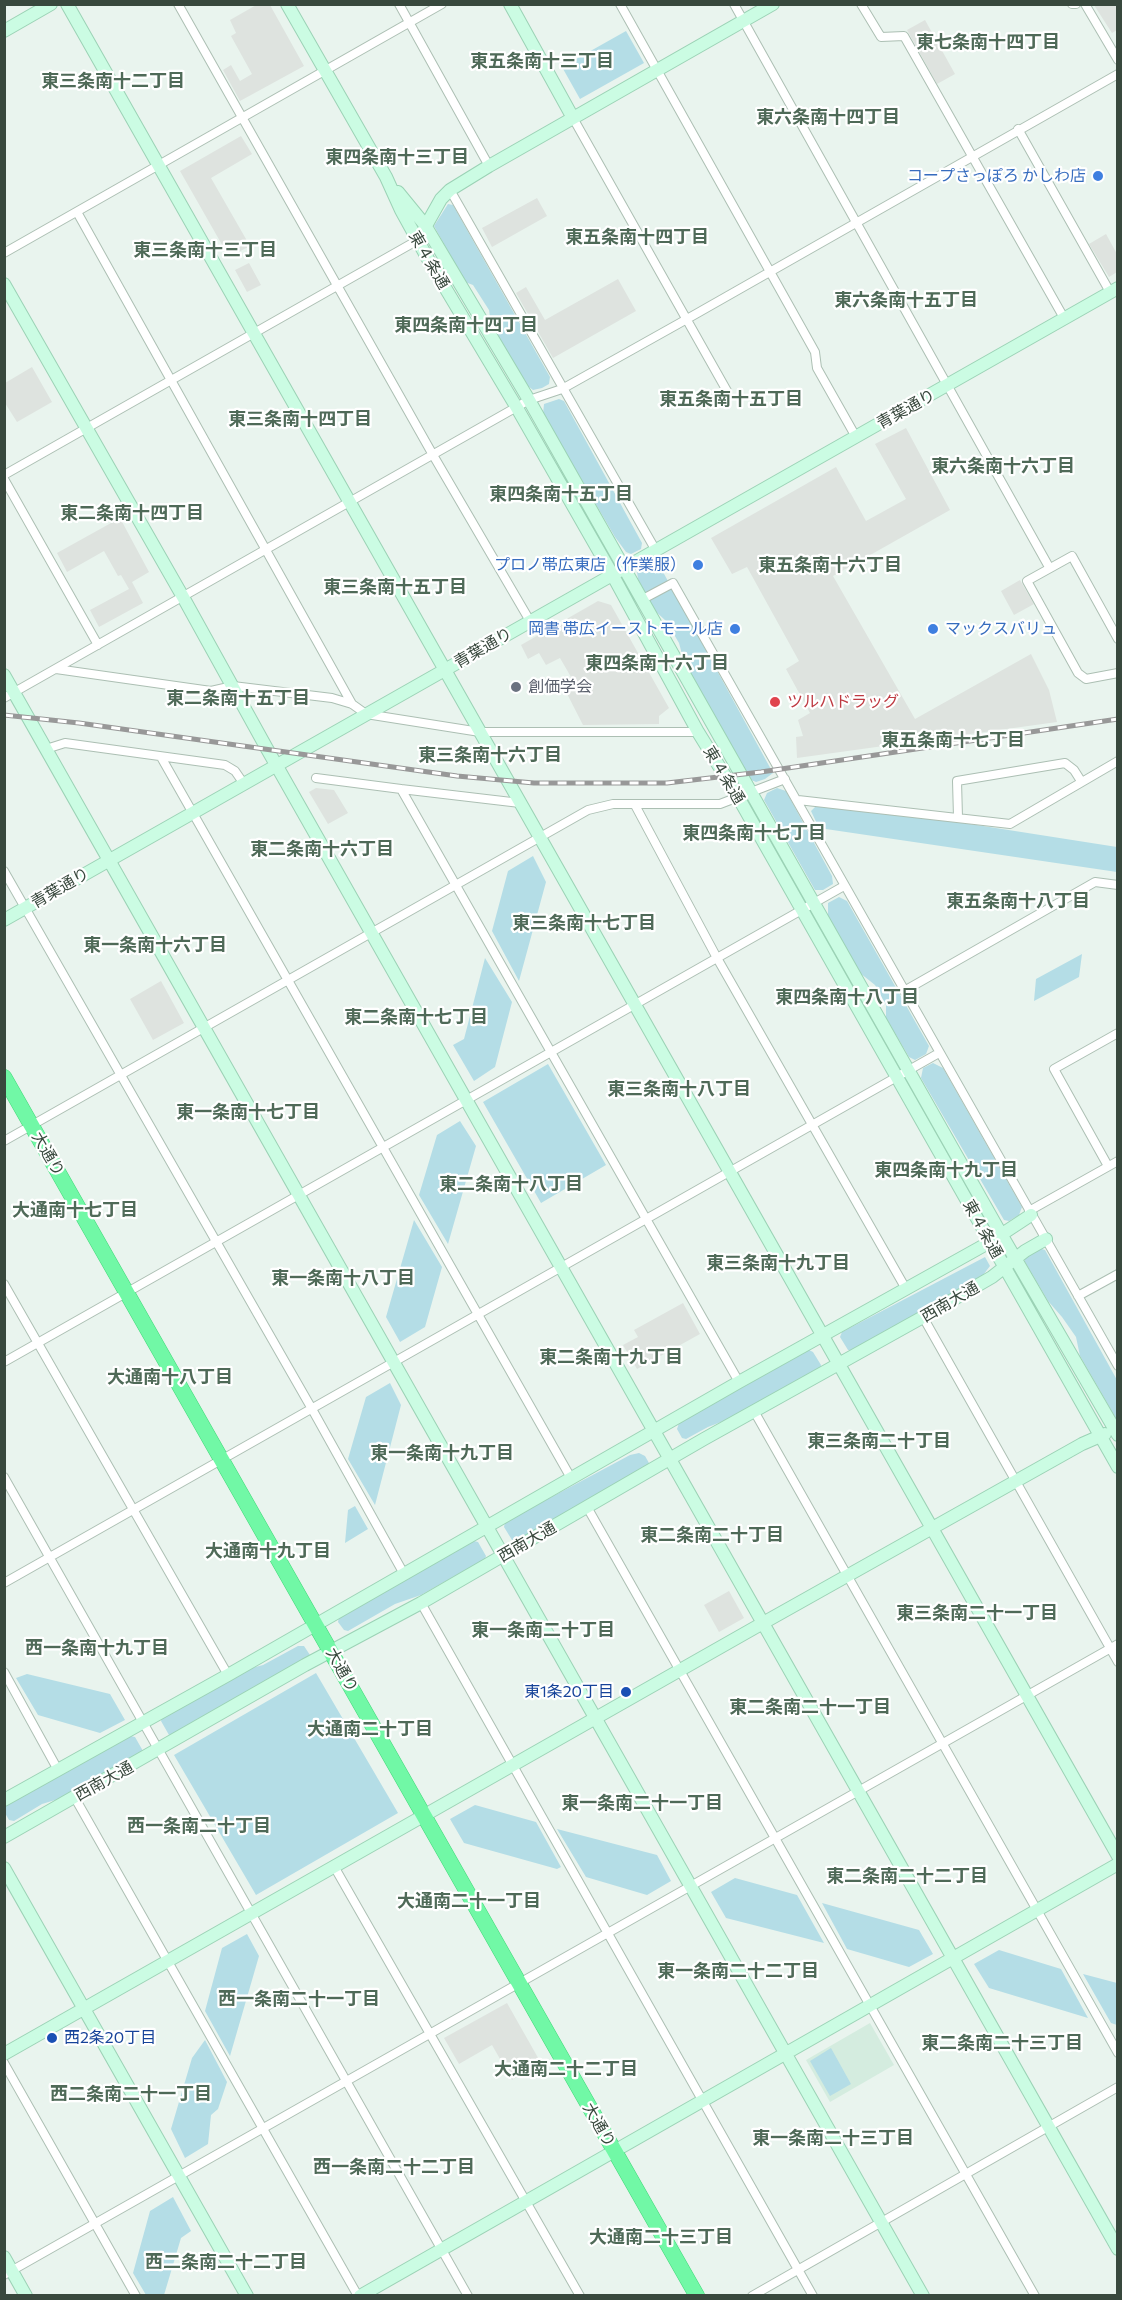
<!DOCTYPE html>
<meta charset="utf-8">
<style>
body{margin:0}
#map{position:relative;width:1122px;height:2300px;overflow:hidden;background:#e9f4ee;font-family:Commissioner,sans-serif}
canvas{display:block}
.frame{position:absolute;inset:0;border:6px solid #38483d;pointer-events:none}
</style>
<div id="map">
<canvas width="1122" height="2300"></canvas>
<div class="frame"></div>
</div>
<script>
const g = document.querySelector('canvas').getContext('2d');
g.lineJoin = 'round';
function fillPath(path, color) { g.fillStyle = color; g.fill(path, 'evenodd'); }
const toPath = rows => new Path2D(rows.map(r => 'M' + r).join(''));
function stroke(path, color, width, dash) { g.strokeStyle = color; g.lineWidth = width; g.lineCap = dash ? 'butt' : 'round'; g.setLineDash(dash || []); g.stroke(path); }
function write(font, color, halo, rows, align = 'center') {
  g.font = font + ' Commissioner,"Noto Sans JP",sans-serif'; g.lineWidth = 4.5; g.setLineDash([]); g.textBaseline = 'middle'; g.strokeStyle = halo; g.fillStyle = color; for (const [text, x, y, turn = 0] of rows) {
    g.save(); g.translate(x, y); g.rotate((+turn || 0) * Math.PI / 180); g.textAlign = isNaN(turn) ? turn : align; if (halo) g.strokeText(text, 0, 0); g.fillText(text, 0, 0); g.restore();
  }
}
const education = toPath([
 [870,2023,894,2065,830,2102,806,2060]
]);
const green = toPath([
 [626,31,644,63,580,99,562,67],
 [448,204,453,205,550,377,549,384,542,388,533,390,528,386,491,324,489,310,473,285,465,282,434,226],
 [559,399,564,401,642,543,641,549,631,554,626,552,615,537,543,414,544,404],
 [657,561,773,773,765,779,756,782,749,779,686,669,679,643,666,621,653,609,638,579,637,572],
 [777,788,786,791,832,876,833,884,823,890,815,890,764,800,767,793],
 [817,805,951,821,1117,847,1117,872,819,828,811,811],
 [533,856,546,882,519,981,492,931,508,871],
 [839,897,847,901,929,1046,926,1054,915,1060,909,1057,886,1018,886,1005,875,985,860,973,828,916,828,903],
 [1082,954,1079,977,1034,1001,1036,979],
 [485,958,512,1002,495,1067,474,1081,453,1045,464,1039],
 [933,1063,943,1068,1022,1207,1019,1215,1009,1221,1004,1220,921,1078,923,1068],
 [548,1064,606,1165,541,1203,483,1102],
 [460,1121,476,1146,448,1244,419,1195,437,1135],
 [414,1220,442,1267,425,1327,400,1342,386,1317],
 [1039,1248,1045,1250,1117,1380,1117,1420,1080,1356,1076,1337,1062,1317,1048,1301,1025,1262,1024,1256],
 [985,1257,990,1266,980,1279,852,1351,848,1350,840,1337,842,1332],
 [809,1350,813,1352,821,1365,820,1370,739,1415,708,1427,686,1439,682,1438,677,1429,679,1423],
 [390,1383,401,1405,375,1505,348,1459,366,1397],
 [639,1453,645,1456,649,1463,646,1468,517,1541,512,1540,504,1527,505,1522,630,1455],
 [355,1506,368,1529,345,1543,348,1510],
 [474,1541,478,1542,486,1556,485,1559,421,1595,395,1604,348,1631,344,1630,338,1622,339,1617,403,1579],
 [298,1646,304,1646,310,1655,308,1659,173,1735,169,1735,161,1721,162,1717,252,1668,263,1665],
 [316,1673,398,1813,256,1895,174,1755],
 [27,1674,110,1694,125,1720,100,1733,38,1715,16,1678],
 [130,1736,135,1737,143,1751,65,1797,42,1804,14,1821,9,1820,5,1813,5,1806],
 [475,1805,536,1822,561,1867,557,1869,464,1843,450,1819],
 [557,1829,657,1855,671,1881,647,1895,586,1877],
 [735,1878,797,1895,824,1943,726,1918,711,1892],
 [822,1903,919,1930,933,1954,909,1967,847,1949],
 [247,1934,259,1956,230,2056,205,2011,222,1948],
 [999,1950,1061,1969,1088,2018,989,1988,974,1964],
 [1083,1974,1117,1983,1117,2025,1111,2023],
 [205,2040,227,2082,218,2109,211,2115,208,2144,185,2158,171,2129,192,2058],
 [831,2048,851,2084,830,2096,810,2061],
 [173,2197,191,2231,181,2238,164,2295,146,2295,133,2273,150,2211]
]);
const parking = toPath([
 [258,4,270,5,304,66,240,101,223,70,231,65,240,81,252,74,231,36,236,33,230,20],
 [1094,5,1117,5,1117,30,1112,33],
 [925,20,955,74,937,84,907,30],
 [241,136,252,154,211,178,250,246,229,257,180,171],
 [537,198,547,216,492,247,482,228],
 [1106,234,1117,254,1117,272,1109,277,1089,244],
 [249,263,261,285,247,292,235,270],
 [618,279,636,311,553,358,516,293,526,287,545,320],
 [32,367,52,402,17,422,5,403,5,383],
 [906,428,950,510,833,576,915,719,1031,654,1049,690,1057,722,797,758,796,737,803,736,798,720,810,713,786,669,799,661,747,567,732,574,711,538,836,467,866,521,906,499,875,444],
 [120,518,149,572,132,582,143,603,99,627,90,610,129,589,121,575,118,576,104,551,67,572,57,553],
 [1020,580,1034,604,1014,615,1001,591],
 [598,601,611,605,669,708,659,716,659,724,583,725,561,682,571,677,560,658,546,665,539,653,528,659,521,645],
 [316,788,334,790,348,813,328,824,309,792],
 [161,981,184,1023,153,1040,130,999],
 [683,1303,700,1334,637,1369,623,1345,638,1337,634,1330],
 [729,1591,744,1618,719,1632,704,1605],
 [507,2003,541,2063,512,2080,492,2045,459,2064,444,2038]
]);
const street = toPath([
 [178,4,433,455,530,621],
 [399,4,489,166],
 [620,4,815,352,817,368,856,437],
 [734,4,1049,567],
 [861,4,881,37,904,36,1064,318],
 [1072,4,1076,4],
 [1085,4,1118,60],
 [573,118,727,391],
 [1018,129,1110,292],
 [450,190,655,549],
 [77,212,352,704],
 [4,253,442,4],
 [4,475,418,240],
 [4,479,98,645],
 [643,599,673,583,1118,1366],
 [1118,639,1072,556,1027,581,1078,673,1086,679,1118,673],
 [56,669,211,691,233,686,332,698,352,704,366,714,480,732,698,732],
 [4,698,529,400,562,389,687,319,1118,74],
 [46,749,65,743,225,765,235,771,244,784],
 [161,757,571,1478],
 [316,778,401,789,739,1382],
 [401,789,520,803],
 [798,800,1010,824,1118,761],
 [635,805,717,958,906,1289],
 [958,817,957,781,1065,763,1074,770,1081,781],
 [4,871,312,1409,404,1574],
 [904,991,1095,882,1118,885],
 [4,1141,588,810,613,804,720,804,785,779],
 [1108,1166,1054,1069,1118,1033],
 [1029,1211,1118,1161],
 [4,1284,228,1675],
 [1078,1296,1118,1274],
 [923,1317,1118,1662],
 [4,1362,844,886],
 [754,1411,1118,2053],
 [4,1477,468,2296],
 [587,1507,1035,2296],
 [4,1583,939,1053],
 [421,1603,813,2296],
 [4,1672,58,1770],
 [75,1798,358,2296],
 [335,1868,580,2296],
 [4,2063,136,2296],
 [4,2275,1118,1644],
 [752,2296,1118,2087]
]);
const secondary = toPath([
 [67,4,1118,1856],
 [287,4,386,177,401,210,428,259,517,408,612,574,698,732,738,797,1118,1467],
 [510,4,573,118],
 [4,31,51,4],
 [398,192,425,225,529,400,1001,1234,1118,1435],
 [423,231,441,199,450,190,489,166,773,4],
 [4,284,183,597,266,747,1118,2249],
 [4,675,923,2296],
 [4,920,1118,288],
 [4,1800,228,1675,739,1382,990,1242,1031,1215],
 [4,1837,305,1665,421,1603,704,1439,923,1317,992,1277,1025,1251,1046,1239],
 [4,1868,247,2296],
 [4,2054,763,1623,1082,1444,1105,1434],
 [4,2257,26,2296],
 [360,2296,1118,1864]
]);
const highway = toPath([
 [4,1077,697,2296]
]);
const rail = toPath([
 [4,715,79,723,457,776,534,783,667,783,761,772,1118,719]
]);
const markers = [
 [1098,176,6,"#3f7fe0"],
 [698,565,6,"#3f7fe0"],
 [735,629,6,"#3f7fe0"],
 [933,629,6,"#3f7fe0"],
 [516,687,6,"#6b7280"],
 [775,702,6,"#e0444e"],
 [626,1692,6,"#1a4fb4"],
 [52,2038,6,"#1a4fb4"]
];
const shopNames = [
 ["コープさっぽろ かしわ店",1086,176],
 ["プロノ帯広東店（作業服）",686,565],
 ["岡書 帯広イーストモール店",723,629],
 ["マックスバリュ",945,629,"left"]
];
const streetNames = [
 ["東４条通",429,260,60],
 ["青葉通り",906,409,-29],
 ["青葉通り",483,648,-30],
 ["東４条通",724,775,59],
 ["青葉通り",60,888,-30],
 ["大通り",48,1154,60],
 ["東４条通",983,1229,61],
 ["西南大通",950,1302,-30],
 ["西南大通",527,1542,-30],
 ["大通り",342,1670,61],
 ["西南大通",104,1781,-29],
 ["大通り",599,2125,60]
];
const worshipNames = [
 ["創価学会",528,687]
];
const healthNames = [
 ["ツルハドラッグ",787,702]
];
const transitNames = [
 ["東1条20丁目",614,1692],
 ["西2条20丁目",64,2038,"left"]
];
const neighbourhoodNames = [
 ["東七条南十四丁目",988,42],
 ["東五条南十三丁目",542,61],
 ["東三条南十二丁目",113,81],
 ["東六条南十四丁目",828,117],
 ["東四条南十三丁目",397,157],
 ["東五条南十四丁目",637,237],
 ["東三条南十三丁目",205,250],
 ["東六条南十五丁目",906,300],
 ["東四条南十四丁目",466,325],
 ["東五条南十五丁目",731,399],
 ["東三条南十四丁目",300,419],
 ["東六条南十六丁目",1003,466],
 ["東四条南十五丁目",561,494],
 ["東二条南十四丁目",132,513],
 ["東五条南十六丁目",830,565],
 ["東三条南十五丁目",395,587],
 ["東四条南十六丁目",657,663],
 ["東二条南十五丁目",238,698],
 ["東五条南十七丁目",953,740],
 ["東三条南十六丁目",490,755],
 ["東四条南十七丁目",754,833],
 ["東二条南十六丁目",322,849],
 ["東五条南十八丁目",1018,901],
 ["東三条南十七丁目",584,923],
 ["東一条南十六丁目",155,945],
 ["東四条南十八丁目",847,997],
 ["東二条南十七丁目",416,1017],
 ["東三条南十八丁目",679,1089],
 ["東一条南十七丁目",248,1112],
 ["東四条南十九丁目",946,1170],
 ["東二条南十八丁目",511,1184],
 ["大通南十七丁目",75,1210],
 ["東三条南十九丁目",778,1263],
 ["東一条南十八丁目",343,1278],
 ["東二条南十九丁目",611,1357],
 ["大通南十八丁目",170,1377],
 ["東三条南二十丁目",879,1441],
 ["東一条南十九丁目",442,1453],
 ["東二条南二十丁目",712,1535],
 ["大通南十九丁目",268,1551],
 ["東三条南二十一丁目",977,1613],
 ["東一条南二十丁目",543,1630],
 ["西一条南十九丁目",97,1648],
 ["東二条南二十一丁目",810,1707],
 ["大通南二十丁目",370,1729],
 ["東一条南二十一丁目",642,1803],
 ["西一条南二十丁目",199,1826],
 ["東二条南二十二丁目",907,1876],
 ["大通南二十一丁目",469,1901],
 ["東一条南二十二丁目",738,1971],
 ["西一条南二十一丁目",299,1999],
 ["東二条南二十三丁目",1002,2043],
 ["大通南二十二丁目",566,2069],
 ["西二条南二十一丁目",131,2094],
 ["東一条南二十三丁目",833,2138],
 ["西一条南二十二丁目",394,2167],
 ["大通南二十三丁目",661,2237],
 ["西二条南二十二丁目",226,2262]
];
fillPath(education, '#d4ecdf');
fillPath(green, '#b4dde6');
fillPath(parking, '#dee3df');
stroke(street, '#acbfb3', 10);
stroke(secondary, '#9bd2b5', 14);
stroke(highway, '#40d777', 16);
stroke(street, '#fff', 8);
stroke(secondary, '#cbfce3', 12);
stroke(highway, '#71f8a6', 15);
stroke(rail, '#989898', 5);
stroke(rail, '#fff', 3, [9]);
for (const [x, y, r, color] of markers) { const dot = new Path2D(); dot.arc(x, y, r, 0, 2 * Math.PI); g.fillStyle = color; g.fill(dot); stroke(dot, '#fff', 2); }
write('16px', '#366cbe', '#fff', shopNames, 'right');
write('16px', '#38483d', '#fff', streetNames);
write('16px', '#5b616d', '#fff', worshipNames, 'left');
write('16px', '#be3a42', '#fff', healthNames, 'left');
write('16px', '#164399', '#fff', transitNames, 'right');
write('bold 18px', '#4f6a58', '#fff', neighbourhoodNames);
</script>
